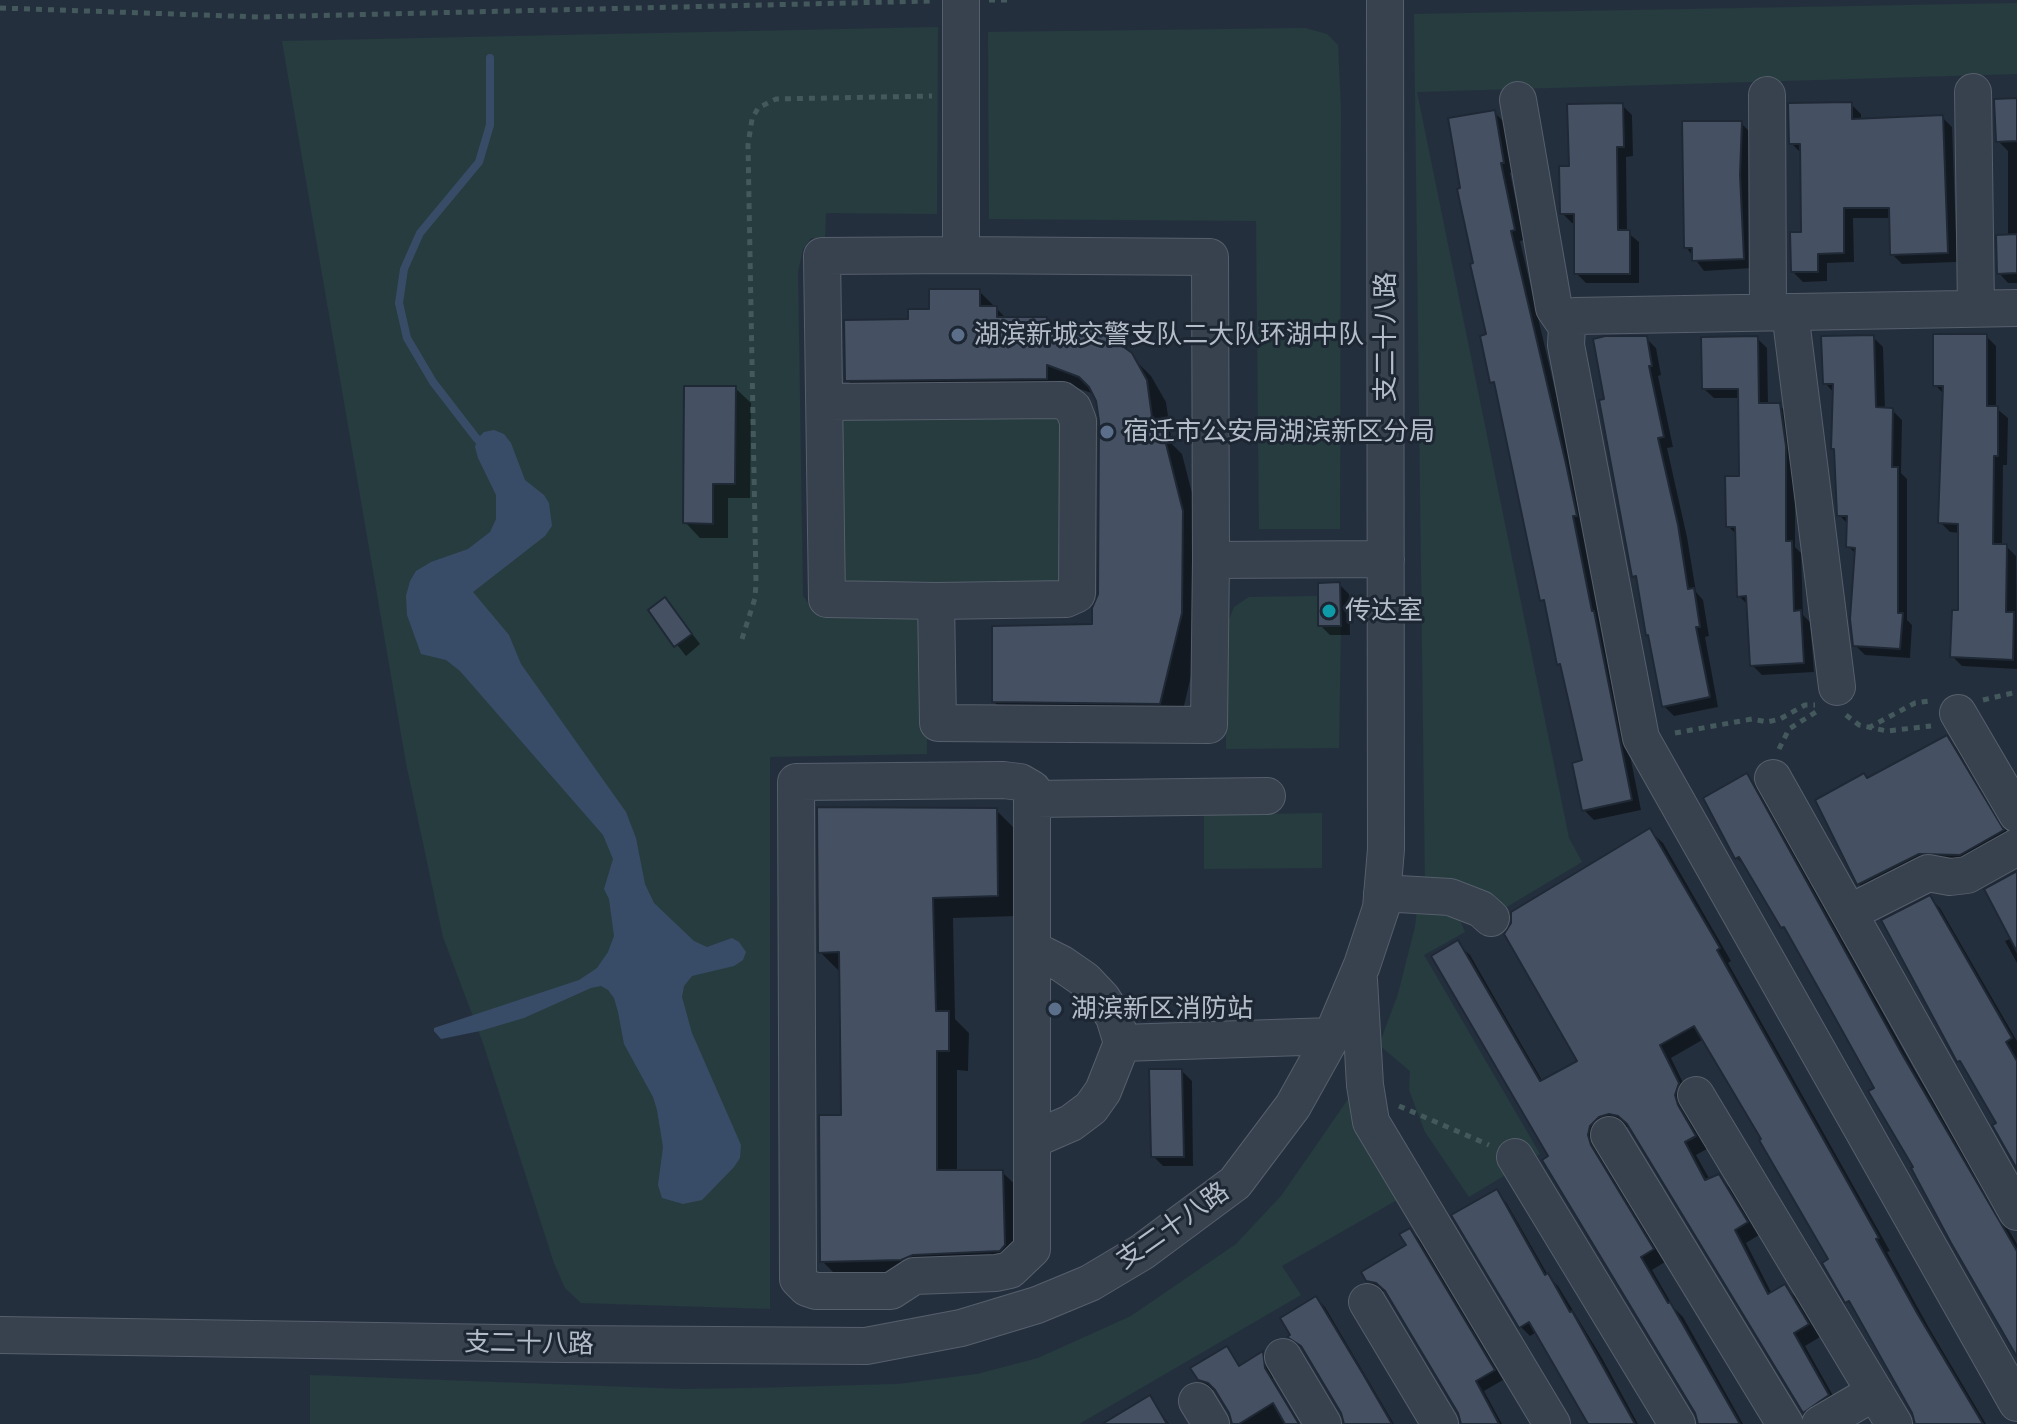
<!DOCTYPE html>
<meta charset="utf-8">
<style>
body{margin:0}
canvas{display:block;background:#242f3e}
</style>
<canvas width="2017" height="1424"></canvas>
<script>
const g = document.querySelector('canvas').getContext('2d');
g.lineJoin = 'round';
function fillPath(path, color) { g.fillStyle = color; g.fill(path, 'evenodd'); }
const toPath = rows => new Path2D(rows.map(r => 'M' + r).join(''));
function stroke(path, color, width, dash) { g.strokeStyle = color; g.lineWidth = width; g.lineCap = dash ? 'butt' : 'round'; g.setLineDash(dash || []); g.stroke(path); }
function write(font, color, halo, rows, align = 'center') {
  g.font = font + ' Montserrat,"Noto Sans SC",sans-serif'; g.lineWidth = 6; g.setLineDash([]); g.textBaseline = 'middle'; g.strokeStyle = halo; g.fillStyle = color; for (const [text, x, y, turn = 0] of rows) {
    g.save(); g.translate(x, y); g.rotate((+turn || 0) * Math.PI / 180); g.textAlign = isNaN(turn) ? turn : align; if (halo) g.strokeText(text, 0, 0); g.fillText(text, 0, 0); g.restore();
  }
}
const green = toPath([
 [2017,3,2017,74,1417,92,1569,838,1582,862,1500,911,1425,885,1414,14],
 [938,27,937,214,826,213,825,238,811,238,803,249,798,272,803,596,813,610,926,616,927,754,770,757,770,1309,581,1303,565,1288,554,1263,483,1043,443,937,406,763,282,41],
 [1305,28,1327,34,1338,45,1341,109,1340,529,1259,529,1256,221,989,219,988,32],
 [1064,410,1072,581,851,589,842,577,839,423,843,412],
 [1318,596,1318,626,1341,626,1339,748,1226,749,1226,643,1228,622,1234,607,1249,597],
 [1322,813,1322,868,1204,869,1204,815],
 [1417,909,1457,913,1465,932,1424,955,1540,1154,1469,1197,1425,1132,1409,1090,1410,1071,1379,1045,1398,994,1415,927],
 [1351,1095,1404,1196,1282,1266,1301,1295,1079,1424,310,1424,310,1375,683,1389,752,1388,898,1384,977,1374,1038,1358,1131,1316,1236,1244,1281,1196]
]);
const water = toPath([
 [494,430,504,434,511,443,525,480,544,495,549,503,552,526,545,536,473,592,509,635,521,664,626,812,636,838,645,884,654,903,694,941,707,947,732,938,739,942,746,952,743,960,734,966,692,976,684,986,682,997,692,1033,741,1145,740,1158,734,1167,702,1200,683,1204,662,1198,658,1185,663,1147,657,1110,653,1097,624,1044,618,1012,614,998,608,990,601,986,591,988,524,1018,480,1031,441,1039,434,1031,434,1028,579,980,597,968,608,952,614,936,609,899,604,889,613,859,603,835,460,671,446,660,421,654,407,615,406,596,410,581,416,571,431,562,468,549,490,532,496,519,496,495,478,458,475,447,477,439,484,432]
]);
const shadow = toPath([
 [2017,100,2017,283,2008,283,1999,273,2008,237,2008,151,1998,141],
 [1851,104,1861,114,1861,121,1942,117,1952,127,1957,262,1902,264,1892,254,1892,218,1853,218,1854,262,1827,263,1827,281,1803,282,1793,272,1803,234,1801,153,1791,143],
 [1622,105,1632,115,1633,156,1626,157,1627,232,1639,242,1639,283,1586,283,1576,273,1576,223,1572,223,1562,213,1571,168],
 [1494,112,1504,122,1513,172,1510,173,1524,240,1520,241,1575,475,1586,525,1582,526,1600,618,1603,621,1641,810,1594,820,1584,810,1585,762,1564,669,1559,664,1547,605,1542,600,1497,387,1492,382,1489,336,1475,265],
 [1741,123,1751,133,1749,186,1753,268,1704,271,1686,247],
 [979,291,1007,319,1046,319,1052,325,1130,355,1151,376,1166,402,1172,444,1182,454,1202,532,1201,633,1180,723,1014,721,994,702,1094,626,1100,595,1102,430,1098,401,1094,394,1066,384,867,400,847,380,910,321],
 [1986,336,1996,346,1996,408,2008,418,2007,465,2003,465,2002,546,2006,546,2016,556,2017,669,1962,666,1952,656,1960,612,1960,533,1950,532,1940,522,1945,395,1935,385],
 [1873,337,1883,347,1885,409,1892,410,1902,420,1901,473,1907,479,1907,620,1912,625,1910,658,1865,655,1855,645,1856,554,1848,546,1849,525,1839,515,1836,452,1833,448,1834,393,1825,383],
 [1646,338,1656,348,1661,375,1658,376,1673,447,1667,448,1687,537,1696,592,1703,600,1709,636,1705,637,1718,707,1674,716,1664,706,1639,581,1633,576,1606,400],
 [1757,338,1767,348,1768,405,1779,405,1790,415,1795,458,1795,547,1801,553,1803,615,1810,622,1814,672,1762,675,1752,665,1748,605,1739,596,1737,535,1728,526,1741,478,1740,398,1714,398,1704,389],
 [735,388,751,403,750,498,728,498,728,538,700,538,685,522],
 [1339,584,1349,594,1350,635,1330,635,1320,625],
 [665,599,700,644,686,656,650,610],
 [1946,738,1958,749,2014,842,1870,896,1859,884,1818,801,1868,779],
 [1746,775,1759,788,1914,1069,2017,1244,2017,1353,1916,1168,1876,1089,1791,935,1782,927,1748,869,1737,858],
 [996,810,1017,831,1018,916,953,918,955,1019,969,1033,968,1071,957,1070,957,1172,1002,1172,1023,1192,1025,1266,842,1281,822,1261,843,1117,840,972,820,952],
 [1650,831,1663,843,1731,961,1728,963,1890,1251,1887,1252,1929,1328,1986,1424,1922,1424,1857,1311,1847,1301,1831,1260,1704,1039,1671,1058,1690,1097,1687,1108,1690,1120,1707,1149,1696,1155,1710,1180,1718,1176,1731,1189,1759,1235,1746,1243,1772,1294,1785,1287,1798,1299,1820,1337,1805,1346,1840,1408,1817,1424,1804,1411,1631,1128,1623,1126,1600,1150,1603,1160,1665,1262,1652,1270,1674,1308,1683,1317,1743,1424,1698,1424,1697,1412,1550,1157,1457,943,1470,955,1543,1082,1580,1062],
 [2017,873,2017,963,2005,941,2012,938],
 [1930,898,1940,908,2017,1041,2017,1165,1999,1124,1967,1069,1959,1061],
 [1182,1071,1192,1081,1193,1166,1163,1166,1153,1156],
 [1496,1192,1506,1202,1549,1277,1558,1286,1602,1358,1638,1424,1588,1424,1537,1332,1530,1336,1520,1326],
 [1410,1230,1419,1239,1503,1380,1484,1391,1502,1424,1463,1424,1460,1412,1388,1292,1377,1290,1367,1280,1409,1246],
 [1316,1298,1325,1307,1394,1424,1346,1424,1343,1412,1306,1351,1290,1337],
 [1227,1348,1241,1367,1263,1354,1272,1363,1273,1379,1300,1424,1234,1424,1218,1391,1209,1389,1199,1379],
 [1149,1398,1169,1424,1103,1424]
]);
const stream = toPath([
 [477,439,433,382,407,338,399,303,404,269,420,233,479,162,490,125,490,58]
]);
const building = toPath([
 [2017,98,2017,141,1996,142,1994,99,2017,98],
 [1852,102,1852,119,1943,115,1948,253,1890,255,1889,208,1844,208,1844,253,1818,254,1818,272,1791,272,1790,232,1801,232,1800,144,1789,144,1788,103,1852,102],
 [1623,103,1624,147,1617,147,1618,230,1630,230,1630,274,1574,274,1574,214,1560,214,1559,166,1569,166,1567,104,1623,103],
 [1495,110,1504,163,1501,163,1515,230,1511,231,1566,464,1577,516,1573,516,1592,611,1594,611,1632,800,1582,811,1572,763,1582,760,1560,664,1557,665,1544,600,1540,601,1494,382,1490,383,1480,336,1486,334,1470,264,1473,263,1457,189,1460,188,1448,118,1495,110],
 [1682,121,1742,121,1740,175,1744,259,1692,261,1692,248,1684,248,1682,121],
 [2017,234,2017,273,1997,274,1996,235,2017,234],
 [929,289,980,289,980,306,997,306,997,317,1047,317,1047,323,1098,328,1132,353,1147,380,1154,432,1163,432,1183,511,1182,613,1160,704,992,702,992,626,1092,624,1092,608,1098,594,1099,421,1096,401,1089,387,1079,377,1047,365,1047,379,845,381,844,320,908,319,908,309,929,309,929,289],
 [1933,334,1987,334,1987,406,1998,406,1998,456,1994,456,1993,544,2007,544,2006,612,2014,612,2013,660,1950,657,1952,610,1958,610,1958,524,1938,523,1943,386,1933,386,1933,334],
 [1874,335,1876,407,1893,408,1892,467,1898,467,1898,613,1903,613,1900,649,1853,646,1850,619,1855,548,1846,547,1847,516,1837,516,1834,449,1831,449,1833,384,1823,384,1821,336,1874,335],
 [1605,336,1647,336,1652,366,1649,366,1664,437,1658,438,1678,525,1688,589,1694,588,1700,627,1696,627,1710,697,1662,707,1648,635,1646,636,1636,576,1632,577,1599,400,1604,399,1593,339,1605,336],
 [1758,336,1759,403,1780,403,1786,446,1786,541,1792,541,1794,611,1801,610,1804,663,1750,666,1746,596,1737,597,1735,527,1726,527,1725,476,1739,476,1738,389,1702,389,1701,337,1758,336],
 [684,386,736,386,735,484,713,484,713,524,683,523,684,386],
 [1340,582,1341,626,1318,626,1318,583,1340,582],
 [665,597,692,634,674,647,648,610,665,597],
 [1947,735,2004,830,1960,855,1919,854,1857,885,1815,800,1864,773,1867,778,1947,735],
 [1747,773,1902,1054,2017,1251,2017,1357,1951,1243,1911,1168,1913,1167,1868,1091,1874,1088,1834,1016,1784,927,1781,928,1739,857,1735,859,1703,798,1747,773],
 [817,807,997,808,998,896,933,898,936,1011,949,1011,949,1051,937,1051,937,1170,1003,1170,1005,1245,1000,1251,913,1255,901,1260,820,1262,819,1115,841,1115,839,952,818,953,817,807],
 [1650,828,1720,948,1717,950,1879,1238,1876,1239,1917,1313,1983,1424,1915,1424,1912,1413,1849,1301,1845,1303,1822,1263,1828,1259,1759,1140,1761,1139,1694,1026,1660,1045,1679,1083,1675,1095,1678,1105,1696,1136,1685,1142,1705,1180,1719,1174,1748,1222,1735,1230,1768,1294,1785,1284,1809,1324,1794,1333,1829,1395,1803,1413,1627,1124,1618,1116,1609,1114,1599,1117,1590,1126,1588,1135,1591,1145,1654,1249,1641,1257,1668,1303,1670,1302,1740,1424,1698,1424,1695,1413,1542,1160,1548,1156,1431,956,1458,940,1540,1081,1577,1061,1504,934,1511,923,1511,912,1650,828],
 [2017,871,2017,952,1984,889,2017,871],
 [1930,895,2012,1038,2006,1042,2017,1061,2017,1169,1992,1125,1996,1123,1960,1061,1957,1062,1881,920,1930,895],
 [1149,1069,1182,1069,1184,1157,1151,1157,1149,1069],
 [1497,1189,1545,1275,1548,1273,1570,1312,1572,1311,1635,1424,1588,1424,1529,1322,1519,1328,1451,1215,1497,1189],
 [1410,1228,1495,1370,1476,1381,1499,1424,1461,1424,1458,1413,1385,1291,1376,1283,1366,1281,1361,1272,1406,1245,1399,1234,1410,1228],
 [1316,1296,1363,1374,1392,1424,1344,1424,1341,1413,1301,1346,1287,1337,1290,1335,1280,1318,1316,1296],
 [1227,1346,1239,1366,1263,1351,1265,1368,1299,1424,1285,1424,1273,1403,1239,1424,1232,1424,1229,1413,1215,1390,1208,1383,1198,1380,1190,1368,1227,1346],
 [1150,1395,1167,1424,1102,1424,1150,1395]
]);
const path = toPath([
 [989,0,1007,0],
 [0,8,260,17,931,1],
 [742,639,755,598,756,582,748,145,752,119,758,108,776,99,932,96],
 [1983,700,2017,692],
 [1846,715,1859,725,1887,731,1931,726],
 [1868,728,1915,703,1929,701],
 [1675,733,1752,719,1767,722,1780,719,1805,705,1815,705],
 [1779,749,1789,729,1819,710],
 [1399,1106,1489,1145]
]);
const minor = toPath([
 [961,0,961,255],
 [1973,92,1976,308],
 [1767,95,1768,312],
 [1518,100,1554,308,1567,327],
 [961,255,1210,257,1211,560,1209,725,938,723,936,601,827,599,822,256,961,255],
 [2017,308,1575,316,1567,327,1566,345,1641,738,2017,1403],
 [1790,312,1837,687],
 [824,402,1062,400,1073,408,1078,421,1077,594,1066,599,936,601],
 [1211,560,1386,559],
 [1958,713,2017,814],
 [1773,778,2017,1212],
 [1003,780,1020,782,1032,789,1032,1249,1010,1270,996,1273,914,1276,891,1291,816,1291,807,1288,798,1279,796,782,1003,780],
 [1032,799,1267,796],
 [1382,893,1450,897,1481,909,1491,918],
 [1849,913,1928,873,1950,877,1967,875,2017,847],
 [1032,949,1062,964,1085,980,1102,998,1114,1017,1122,1043,1103,1091,1091,1108,1071,1123,1032,1140],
 [1359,980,1365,1085,1371,1122,1552,1424],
 [1122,1043,1332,1036],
 [1696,1095,1894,1424],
 [1609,1135,1785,1424],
 [1515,1157,1677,1424],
 [1367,1302,1440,1424],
 [0,1335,565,1344,866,1346,961,1328,1037,1305,1090,1283,1142,1252,1235,1183,1293,1106,1332,1036,1362,965,1381,908,1386,849,1385,0],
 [1283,1357,1323,1424],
 [1197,1401,1211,1424],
 [1820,1424,1875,1392]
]);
const markers = [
 [958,335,8,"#5c6f8a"],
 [1107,432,8,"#5c6f8a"],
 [1329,611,8,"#0f9aa8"],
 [1055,1009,8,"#5c6f8a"]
];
const poiNames = [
 ["湖滨新城交警支队二大队环湖中队",974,335],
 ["宿迁市公安局湖滨新区分局",1123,432],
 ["传达室",1345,611],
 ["湖滨新区消防站",1071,1009]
];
const streetNames = [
 ["支二十八路",1386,337,-90],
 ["支二十八路",1173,1226,-35],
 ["支二十八路",529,1344,1]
];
fillPath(green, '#263c3f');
fillPath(water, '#394c67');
fillPath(shadow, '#0007');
stroke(stream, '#394c67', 8);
fillPath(building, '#455162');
stroke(building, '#1f2835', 2);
stroke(minor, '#565f6c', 38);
stroke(path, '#44595c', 5, [6, 6]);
stroke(minor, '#38414e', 36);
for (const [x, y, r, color] of markers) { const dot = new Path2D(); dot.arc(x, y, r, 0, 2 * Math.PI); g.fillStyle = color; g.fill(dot); stroke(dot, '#1d2633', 3); }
write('26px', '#b4bcc9', '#1d2633', poiNames, 'left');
write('26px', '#b4bcc9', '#1d2633', streetNames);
</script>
